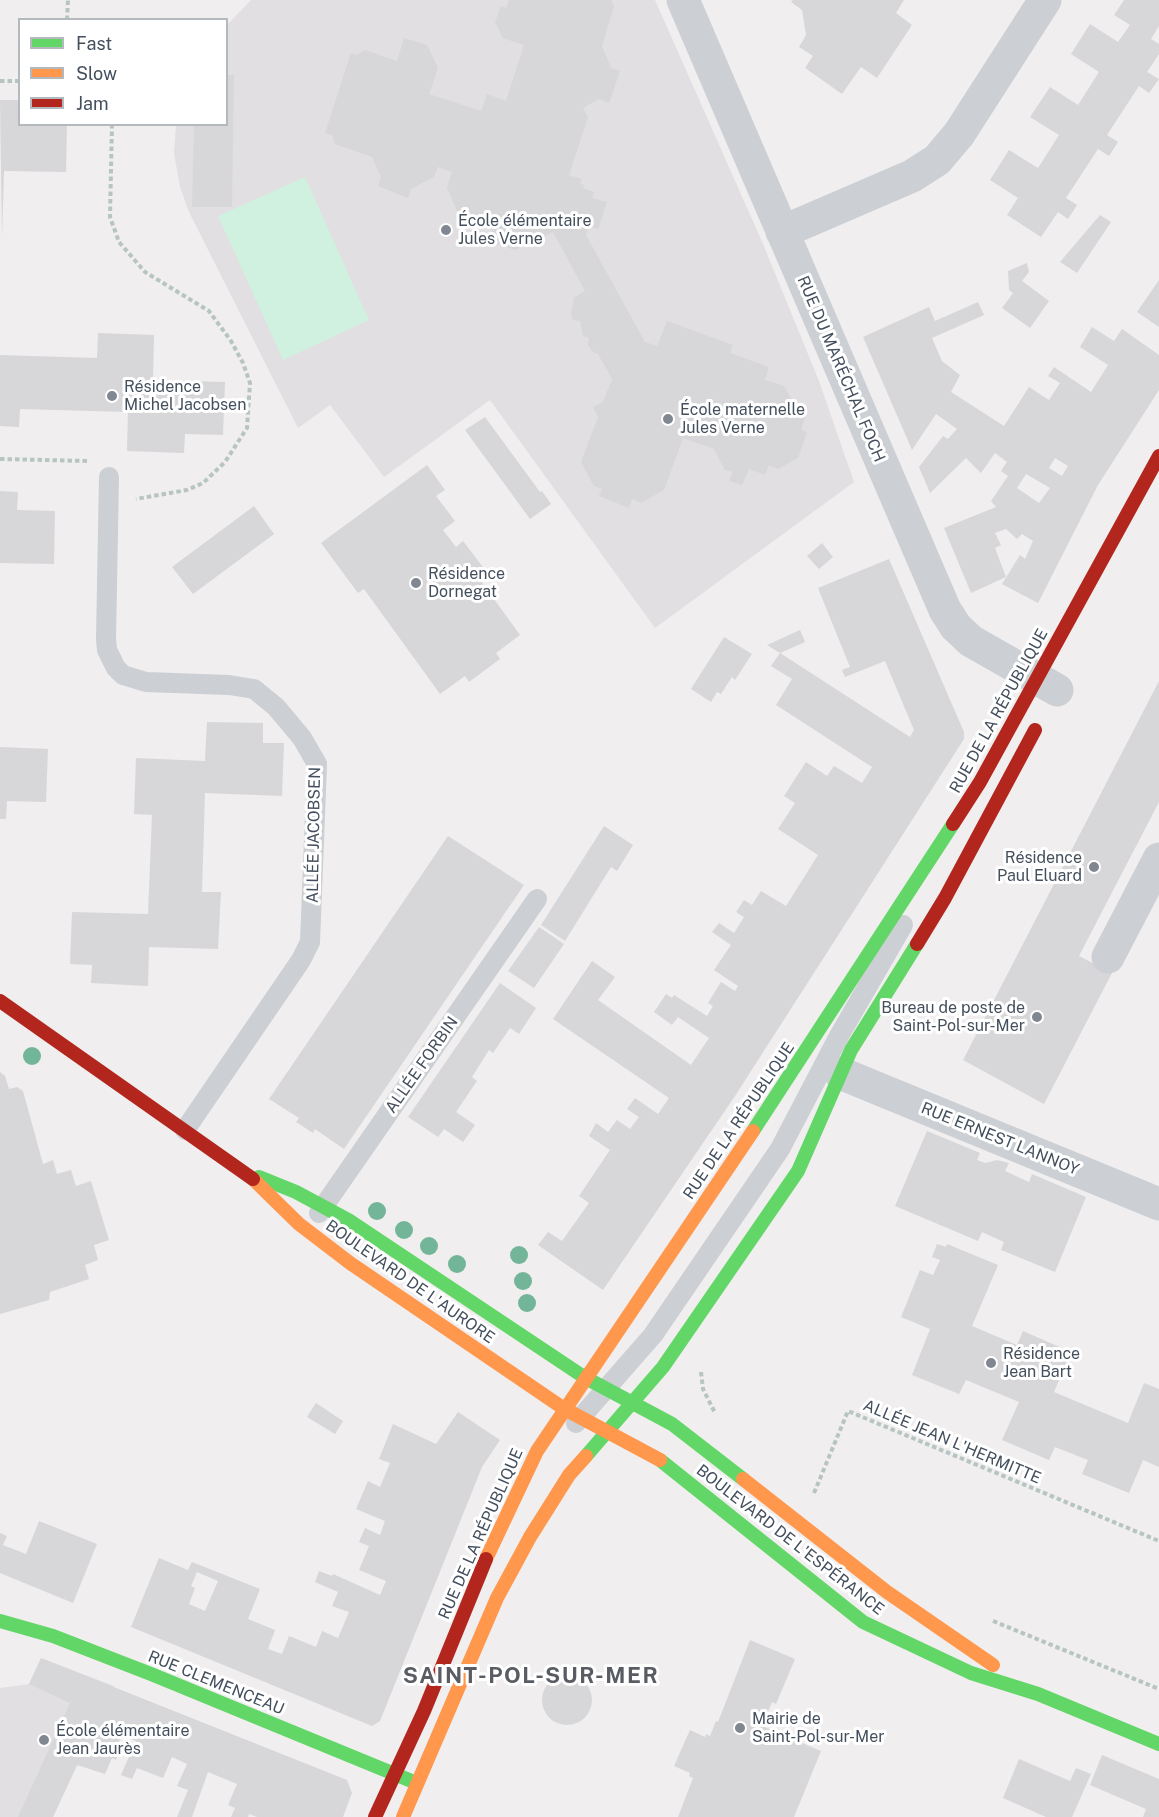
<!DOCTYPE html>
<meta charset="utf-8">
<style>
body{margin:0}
#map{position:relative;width:1159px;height:1817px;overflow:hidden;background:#f0eeee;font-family:"Public Sans",sans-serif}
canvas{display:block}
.legend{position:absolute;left:18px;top:18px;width:210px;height:108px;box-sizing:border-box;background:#fff;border:2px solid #b4b9be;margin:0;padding:8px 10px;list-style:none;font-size:18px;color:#444f5d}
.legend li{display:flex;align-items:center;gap:12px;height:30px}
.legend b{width:30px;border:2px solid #b4b9be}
</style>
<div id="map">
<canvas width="1159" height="1817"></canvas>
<ul class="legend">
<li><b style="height:8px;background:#63d668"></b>Fast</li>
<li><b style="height:8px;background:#ff974d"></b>Slow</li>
<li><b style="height:8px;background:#b3261e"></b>Jam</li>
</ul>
</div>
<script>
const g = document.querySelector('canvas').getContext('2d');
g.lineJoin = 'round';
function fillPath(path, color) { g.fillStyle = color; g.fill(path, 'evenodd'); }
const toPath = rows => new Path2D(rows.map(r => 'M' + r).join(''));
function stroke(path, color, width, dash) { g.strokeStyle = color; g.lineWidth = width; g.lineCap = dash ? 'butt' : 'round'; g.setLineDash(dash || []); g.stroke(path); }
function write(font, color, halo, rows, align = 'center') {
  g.font = font + ' "Public Sans",sans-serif'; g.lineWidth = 6; g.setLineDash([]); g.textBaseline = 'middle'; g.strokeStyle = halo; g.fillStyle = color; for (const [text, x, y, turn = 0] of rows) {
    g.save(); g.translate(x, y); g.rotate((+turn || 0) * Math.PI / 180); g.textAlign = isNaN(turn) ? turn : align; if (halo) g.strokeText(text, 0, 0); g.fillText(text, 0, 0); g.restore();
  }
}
const education = toPath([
 [251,0,655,0,763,244,819,381,854,482,655,628,490,400,384,477,330,405,298,428,189,212,180,187,174,153,176,125,226,124,227,25],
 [41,1658,114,1686,53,1817,0,1817,0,1688,29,1684]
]);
const green = toPath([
 [305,177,369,320,283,360,218,216]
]);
const building = toPath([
 [509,0,611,0,614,6,602,46,611,68,620,71,609,103,599,99,583,108,588,117,569,175,582,179,580,184,584,185,583,188,594,192,592,198,607,202,598,229,589,226,586,235,645,342,657,346,667,321,733,345,730,353,769,367,765,380,784,386,792,400,787,410,805,417,801,430,807,432,798,458,778,469,769,465,765,475,749,469,742,485,729,481,733,472,725,470,714,449,683,438,664,490,641,503,632,499,629,508,599,496,602,489,594,486,581,462,598,417,593,407,603,402,612,379,598,354,593,352,588,345,589,338,583,336,580,321,573,320,571,314,574,298,585,291,553,232,515,250,498,244,489,224,458,213,447,188,452,172,438,167,434,177,411,189,408,198,378,186,381,177,372,157,335,144,332,135,325,133,351,53,357,55,365,50,397,61,404,38,427,45,438,68,429,94,481,111,487,94,506,101,524,45,503,38,495,22,501,6,506,8],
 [793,0,904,0,896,13,912,25,877,78,861,67,842,94,805,68,813,56,799,47,806,35,802,10,791,2],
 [1124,0,1159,0,1159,26,1151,39,1159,44,1159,54,1147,72,1159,79,1149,93,1139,86,1107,135,1118,142,1109,156,1098,149,1066,198,1077,205,1068,219,1058,212,1041,237,1007,215,1018,198,990,180,1009,150,1038,168,1059,135,1030,117,1050,87,1078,105,1099,72,1071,54,1090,24,1118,42,1130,25,1114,15],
 [226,75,234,75,232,207,192,207,194,124,226,124],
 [0,100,20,100,20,124,67,124,66,172,4,171,2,238],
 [1100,215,1111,222,1077,273,1060,262],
 [1027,263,1029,272,1022,281,1049,301,1030,328,1002,308,1013,293,1009,290,1008,271],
 [1159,280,1159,327,1137,312],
 [978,302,984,315,932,338,942,361,960,375,951,392,1004,426,1029,387,1049,400,1060,383,1048,376,1054,367,1091,392,1108,365,1080,347,1092,327,1114,341,1122,329,1159,355,1159,390,1098,485,1038,603,1002,584,1020,555,1025,559,1033,541,1022,534,1017,539,1006,529,995,533,1001,545,995,548,1006,577,971,593,944,528,996,507,991,501,1008,476,1001,471,1007,462,995,453,981,473,966,458,930,493,919,467,943,436,948,439,957,429,936,414,912,450,863,337,929,307,935,321],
 [1055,458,1068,466,1062,476,1049,468],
 [1026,474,1050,488,1039,503,1017,488],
 [98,333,154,335,153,380,225,382,223,435,185,434,184,453,127,451,128,412,20,409,19,427,0,426,0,355,97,358],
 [485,417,540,492,542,491,551,504,530,519,465,430],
 [427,465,445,490,436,496,455,521,443,530,456,547,463,541,486,571,478,577,520,635,496,653,500,659,469,682,465,676,440,694,364,589,358,593,321,543],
 [0,491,18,492,17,510,55,511,54,564,0,563],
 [254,506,274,534,193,594,172,567],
 [822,543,833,557,819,569,807,556],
 [889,559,964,732,964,739,735,1096,603,1290,538,1245,548,1232,562,1241,589,1203,579,1196,610,1150,589,1136,596,1123,608,1132,617,1120,630,1129,639,1117,627,1109,635,1098,658,1114,669,1098,553,1019,592,961,615,977,598,1000,691,1065,709,1038,678,1017,672,1025,654,1012,666,994,672,998,674,995,707,1016,713,1006,708,1003,721,982,735,991,738,986,714,970,731,945,712,932,719,923,734,933,744,917,736,912,744,900,752,905,761,891,786,906,818,855,778,829,795,803,784,796,806,762,827,776,834,766,862,783,872,767,776,705,792,679,771,666,780,653,767,645,800,630,805,642,780,653,910,737,914,730,885,661,845,677,842,670,850,667,818,588],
 [724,637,752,654,735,680,732,677,721,694,717,692,711,702,691,689],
 [1159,681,1159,802,1079,956,1112,973,1044,1104,963,1060],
 [207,722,263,723,263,743,284,743,282,796,205,793,202,892,221,892,218,949,149,947,148,986,91,983,92,965,70,964,72,912,148,914,152,815,134,814,136,758,205,761],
 [0,747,48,749,46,802,7,801,6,819,0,819],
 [604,826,633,845,617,871,611,867,565,941,541,925],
 [448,836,524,885,344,1149,315,1129,313,1133,296,1122,299,1118,269,1099],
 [539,927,564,944,534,988,508,971],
 [500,983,536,1008,519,1034,510,1028,493,1053,489,1050,472,1077,477,1081,456,1112,475,1125,463,1142,444,1129,438,1137,408,1117],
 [0,1072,5,1076,9,1089,17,1087,23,1091,43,1164,53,1160,57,1174,71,1170,76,1186,91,1181,109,1240,94,1245,98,1260,85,1265,89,1279,50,1292,49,1300,0,1314],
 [927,1131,980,1153,977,1160,985,1163,997,1160,1009,1163,1005,1171,1029,1182,1032,1174,1086,1197,1055,1272,1001,1250,1004,1242,982,1232,978,1241,895,1206],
 [937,1244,946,1247,947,1244,998,1265,972,1326,1017,1345,1023,1331,1071,1352,1054,1392,1128,1423,1144,1383,1159,1389,1159,1467,1143,1460,1129,1493,1082,1474,1088,1460,1055,1447,1049,1460,1002,1440,1019,1402,966,1380,959,1394,912,1375,930,1329,901,1317,920,1270,933,1275,940,1260,932,1257],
 [316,1403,343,1421,335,1434,307,1417],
 [458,1412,500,1440,482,1467,380,1721,372,1726,131,1627,159,1558,188,1570,192,1562,260,1589,248,1619,275,1630,268,1649,282,1654,289,1636,316,1647,322,1631,338,1638,349,1612,332,1606,338,1592,315,1582,319,1571,332,1576,333,1574,380,1595,386,1581,359,1570,369,1546,359,1542,365,1528,380,1535,385,1521,356,1509,368,1481,380,1487,390,1463,379,1459,393,1424,436,1444],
 [197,1572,218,1581,205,1611,189,1604,195,1588,191,1586],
 [39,1521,97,1544,73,1603,0,1573,0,1533,7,1536,3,1545,26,1554],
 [750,1640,795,1659,776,1704,772,1702,762,1726,821,1751,794,1817,678,1817,693,1778,689,1776,690,1773,674,1766,690,1730,705,1737,706,1734,710,1736,716,1721,718,1722],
 [41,1658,347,1780,352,1793,343,1817,257,1817,249,1814,248,1817,231,1817,235,1808,228,1805,237,1784,208,1772,192,1817,177,1817,188,1790,177,1786,187,1764,172,1757,163,1778,137,1768,132,1779,121,1775,136,1741,122,1735,115,1750,120,1752,116,1760,112,1758,105,1774,77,1765,53,1817,18,1817,70,1703,29,1684],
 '542 1700a25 25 0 1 1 50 0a25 25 0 1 1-50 0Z',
 [1102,1755,1159,1779,1159,1817,1143,1817,1146,1809,1090,1785],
 [1019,1759,1070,1781,1076,1768,1091,1774,1072,1817,1046,1817,1003,1798]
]);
const path = toPath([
 [67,20,68,0],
 [0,81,20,81],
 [112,124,110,217,119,242,145,272,209,311,231,341,243,363,250,383,247,428,225,462,203,483,187,490,136,499],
 [0,459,88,461],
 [701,1372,703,1389,715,1413],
 [814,1493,848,1411,1159,1541],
 [993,1621,1159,1689]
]);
const lane = toPath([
 [109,477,106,639,107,650,116,668,123,675,146,682,229,685,254,689,276,707,302,738,317,764,310,942,301,960,185,1130],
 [319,1213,537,899],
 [576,1423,653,1335,780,1149,839,1036,903,925]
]);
const street = toPath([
 [683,0,945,610,956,627,971,641,1057,690],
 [782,232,912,176,937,160,959,134,1045,0],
 [1108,957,1159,859],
 [840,1073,1159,1204]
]);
const fast = toPath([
 [753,1131,953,824],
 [259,1177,296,1192,350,1221,584,1377,672,1424,743,1479],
 [586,1456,663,1367,798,1171,851,1050,917,944],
 [660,1460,863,1622,971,1673,1038,1694,1159,1744],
 [0,1621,53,1636,151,1674,414,1782]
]);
const slow = toPath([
 [253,1179,299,1224,350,1263,563,1408,660,1460],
 [743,1479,887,1592,993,1665],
 [486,1559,537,1451,753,1131],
 [403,1817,497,1598,530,1537,569,1475,586,1456]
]);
const jam = toPath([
 [953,824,980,782,1159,456],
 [917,944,945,898,1035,730],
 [0,1001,253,1179],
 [375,1817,424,1711,486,1559]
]);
const trees = [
 [32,1056],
 [377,1211],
 [404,1230],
 [429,1246],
 [519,1255],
 [457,1264],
 [523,1281],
 [527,1303]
];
const markers = [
 [446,230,6,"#808790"],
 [112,396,6,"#808790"],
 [668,419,6,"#808790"],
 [416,583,6,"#808790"],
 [1094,867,6,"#808790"],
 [1037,1017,6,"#808790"],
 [991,1363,6,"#808790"],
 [740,1728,6,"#808790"],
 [44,1740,6,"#808790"]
];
const poiNames = [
 ["École élémentaire",458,221],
 ["Jules Verne",458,239],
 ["Résidence",124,387],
 ["Michel Jacobsen",124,405],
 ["École maternelle",680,410],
 ["Jules Verne",680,428],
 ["Résidence",428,574],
 ["Dornegat",428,592],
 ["Résidence",1082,858,"right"],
 ["Paul Eluard",1082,876,"right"],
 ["Bureau de poste de",1025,1008,"right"],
 ["Saint-Pol-sur-Mer",1025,1026,"right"],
 ["Résidence",1003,1354],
 ["Jean Bart",1003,1372],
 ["Mairie de",752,1719],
 ["Saint-Pol-sur-Mer",752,1737],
 ["École élémentaire",56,1731],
 ["Jean Jaurès",56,1749]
];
const streetNames = [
 ["RUE DU MARÉCHAL FOCH",841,369,67],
 ["RUE DE LA RÉPUBLIQUE",999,711,-61],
 ["ALLÉE JACOBSEN",314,835,-89],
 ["ALLÉE FORBIN",422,1065,-55],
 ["RUE DE LA RÉPUBLIQUE",739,1121,-56],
 ["RUE ERNEST LANNOY",1000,1139,22],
 ["BOULEVARD DE L'AURORE",410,1282,35],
 ["ALLÉE JEAN L'HERMITTE",952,1442,23],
 ["RUE DE LA RÉPUBLIQUE",481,1534,-66],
 ["BOULEVARD DE L'ESPÉRANCE",790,1540,38],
 ["RUE CLEMENCEAU",216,1683,22]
];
const districtNames = [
 ["SAINT-POL-SUR-MER",531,1676]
];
fillPath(education, '#e1dfe1');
fillPath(green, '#d0f1df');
fillPath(building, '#d7d6d9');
stroke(path, '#b7c5c2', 4, [4.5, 3]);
stroke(lane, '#cccfd3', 20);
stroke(street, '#cccfd3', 33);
stroke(fast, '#63d668', 14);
stroke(slow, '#ff974d', 14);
stroke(jam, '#b3261e', 14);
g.fillStyle = '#73b599';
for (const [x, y] of trees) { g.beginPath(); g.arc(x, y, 9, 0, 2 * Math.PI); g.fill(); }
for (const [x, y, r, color] of markers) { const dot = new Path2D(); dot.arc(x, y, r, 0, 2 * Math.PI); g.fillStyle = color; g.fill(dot); stroke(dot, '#fff', 2); }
write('16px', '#444f5d', '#fff', poiNames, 'left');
write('16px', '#444f5d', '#fff', streetNames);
g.letterSpacing = '1.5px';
write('bold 22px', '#595d63', '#fff', districtNames);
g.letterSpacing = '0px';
</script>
